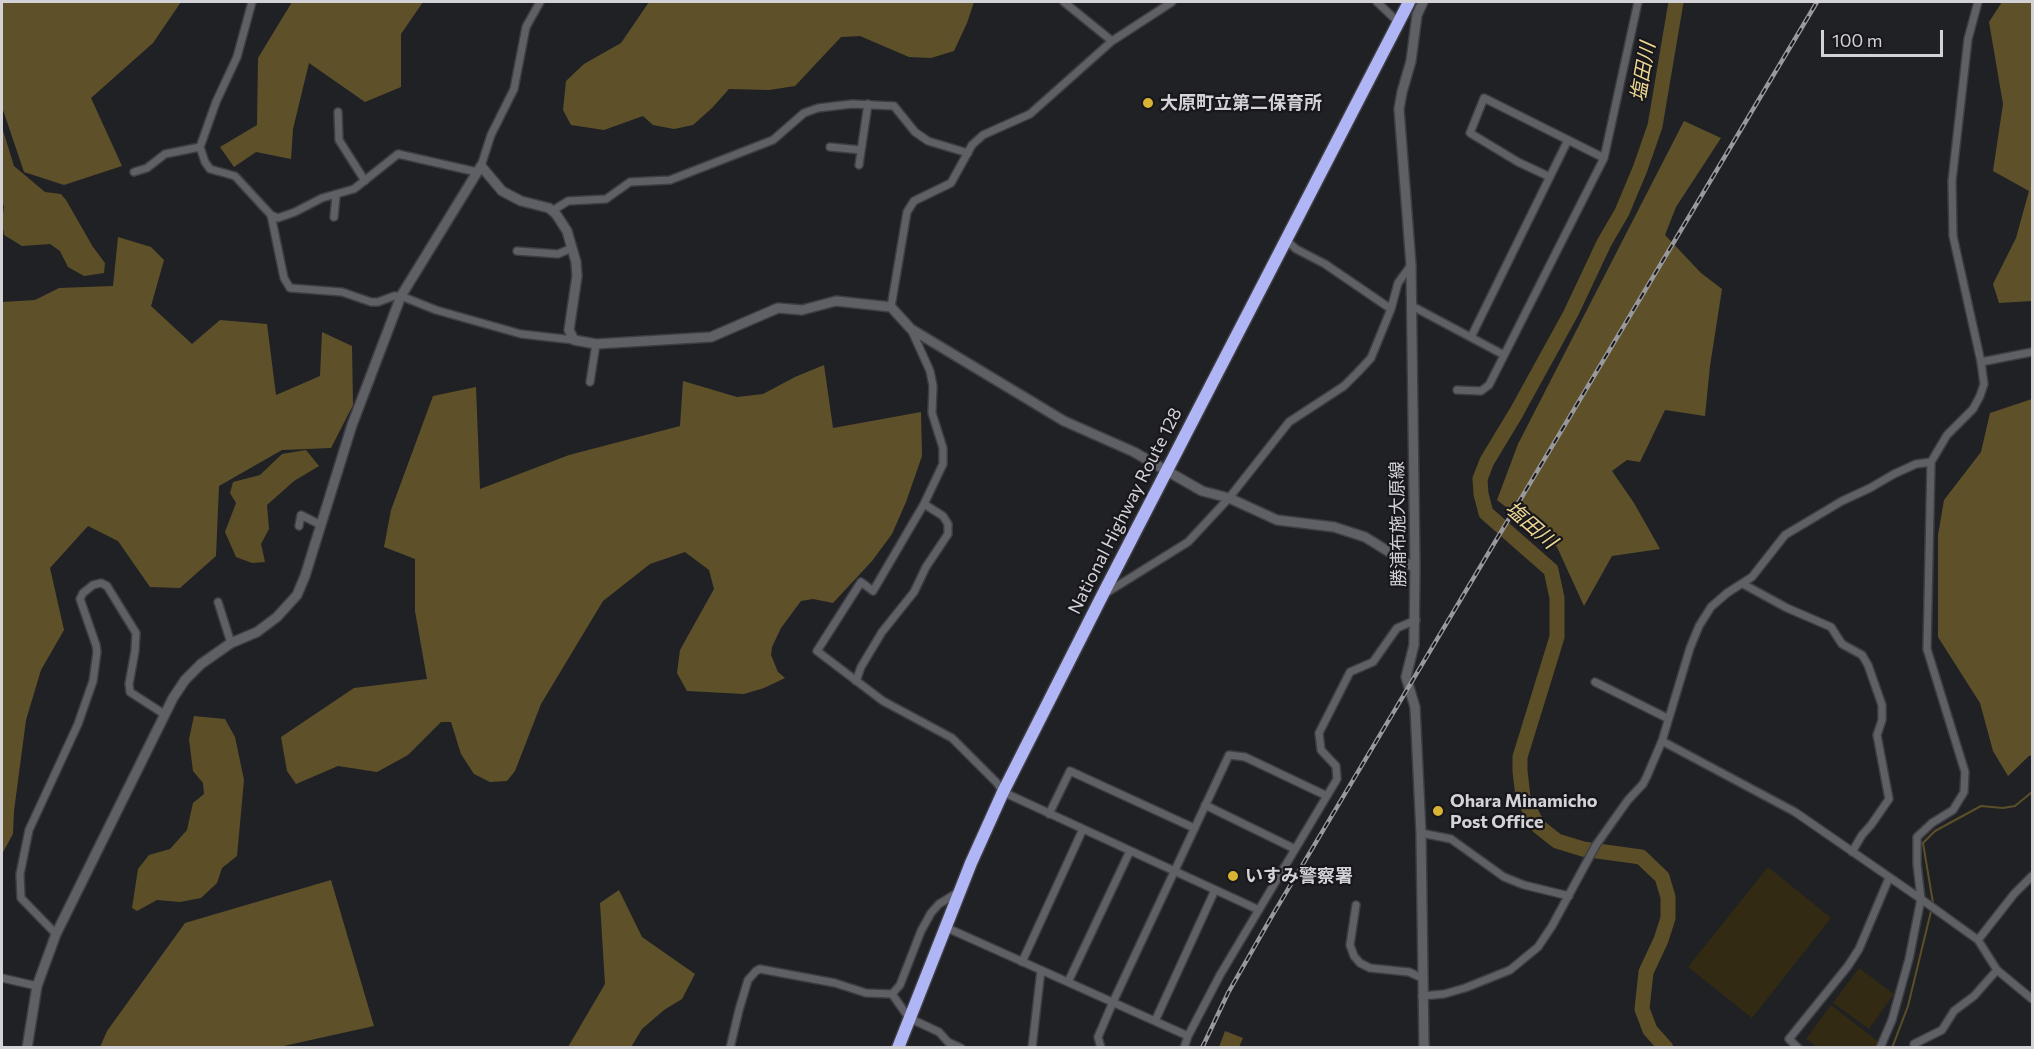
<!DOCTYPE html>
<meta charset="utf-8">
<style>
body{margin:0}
#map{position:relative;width:2034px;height:1049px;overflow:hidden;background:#202125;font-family:Commissioner,sans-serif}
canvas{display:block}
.frame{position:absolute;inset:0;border:3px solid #d3d3d7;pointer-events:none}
.scale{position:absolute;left:1821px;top:30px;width:122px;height:27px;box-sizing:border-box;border:3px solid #d3d3d7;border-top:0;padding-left:8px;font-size:18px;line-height:21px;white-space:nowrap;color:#d3d3d7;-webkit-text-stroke:4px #17171c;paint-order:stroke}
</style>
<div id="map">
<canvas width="2034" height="1049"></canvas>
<div class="frame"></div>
<div class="scale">100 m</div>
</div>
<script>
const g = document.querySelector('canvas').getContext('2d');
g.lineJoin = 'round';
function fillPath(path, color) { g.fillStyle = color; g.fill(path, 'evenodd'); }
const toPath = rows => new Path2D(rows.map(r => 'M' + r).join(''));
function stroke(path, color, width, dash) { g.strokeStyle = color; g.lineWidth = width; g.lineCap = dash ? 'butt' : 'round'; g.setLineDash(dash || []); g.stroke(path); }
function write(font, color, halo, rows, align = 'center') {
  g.font = font + ' Commissioner,"Noto Sans JP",sans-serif'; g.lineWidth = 4.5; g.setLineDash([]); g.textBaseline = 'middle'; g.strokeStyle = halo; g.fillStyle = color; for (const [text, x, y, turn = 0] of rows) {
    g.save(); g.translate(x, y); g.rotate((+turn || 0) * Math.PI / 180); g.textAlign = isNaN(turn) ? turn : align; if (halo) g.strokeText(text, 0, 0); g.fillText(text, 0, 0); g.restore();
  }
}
const green = toPath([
 [1768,867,1831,918,1752,1018,1688,967],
 [1859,968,1894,994,1869,1029,1833,1003],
 [1831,1005,1880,1043,1876,1047,1817,1047,1806,1039]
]);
const forest = toPath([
 [2,2,181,2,153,43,91,98,122,166,64,185,24,172,2,107],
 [292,2,423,2,401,34,401,87,365,102,309,63,293,129,291,159,256,152,234,167,220,147,257,125,258,58],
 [649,2,974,2,967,23,954,51,931,58,909,57,860,36,841,37,795,86,769,90,729,89,712,108,693,125,674,129,653,125,643,116,604,130,571,125,563,110,566,81,584,64,621,43],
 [2002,2,2032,2,2032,301,1999,303,1993,284,2016,238,2029,191,1993,171,2003,104,1989,22],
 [1684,121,1721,138,1676,207,1665,235,1701,273,1722,289,1710,366,1705,416,1665,410,1640,462,1627,460,1612,471,1634,503,1660,549,1612,556,1584,606,1557,547,1497,500,1518,444],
 [118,237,151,247,164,260,151,306,192,344,220,320,267,324,276,395,320,376,322,332,352,346,353,405,331,448,282,450,219,486,216,556,180,588,150,587,118,541,88,526,50,568,64,630,41,670,26,720,14,811,13,834,2,854,2,302,35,300,59,288,113,286],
 [824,365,833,428,921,412,922,456,906,502,892,534,872,561,833,603,813,599,801,601,781,628,772,647,771,655,778,672,785,678,764,688,744,694,687,691,677,673,680,650,714,589,709,570,685,552,650,564,603,601,541,704,515,771,507,781,490,782,474,774,461,754,451,722,441,722,408,755,377,772,338,766,296,784,287,771,281,737,354,688,427,679,415,611,415,559,384,547,391,510,433,396,476,387,480,489,569,455,680,426,683,381,737,397,763,394,795,377],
 [2032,399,2032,755,2029,756,2008,776,1993,751,1980,703,1938,637,1938,535,1944,500,1981,452,1990,413],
 [331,880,374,1026,279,1047,100,1047,107,1031,185,923],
 [619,890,642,937,695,974,682,999,664,1010,642,1029,631,1047,568,1047,605,984,600,903]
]);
const water = toPath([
 [2,127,14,166,45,192,61,194,66,200,93,247,105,263,104,273,84,276,68,267,60,251,50,244,22,246,4,235,2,221,4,206,2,202],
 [306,450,319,466,294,481,267,505,269,529,261,544,265,562,252,563,236,557,225,532,236,503,230,493,233,482,260,475,282,454],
 [194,716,225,719,235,737,244,780,237,856,222,868,217,883,201,898,180,902,157,900,137,911,132,908,138,869,149,855,170,849,187,830,193,803,204,794,203,783,193,771,189,739],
 [1225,1031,1243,1038,1239,1047,1219,1047]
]);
const stream = toPath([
 [1892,1048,1908,1006,1933,903,1923,843,1935,831,1981,806,2003,808,2015,806,2032,792]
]);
const river = toPath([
 [1666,1048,1650,1030,1642,1009,1646,972,1661,940,1668,918,1668,897,1662,877,1641,857,1583,849,1557,841,1538,826,1523,797,1520,771,1520,757,1557,637,1557,598,1551,570,1486,513,1481,494,1480,479,1487,461,1516,413,1571,313,1604,243,1622,212,1640,169,1655,126,1676,2]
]);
const street = toPath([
 [252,2,237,57,216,102,200,147,205,162,210,169,235,176,271,215,284,278,290,288,342,292,371,302,378,302,394,296,401,296,436,310,521,334,574,340],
 [1064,2,1112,41],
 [1377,2,1397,21],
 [338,112,339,140,365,181],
 [830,147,861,150],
 [859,165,868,104],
 [481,166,491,135,514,89,526,27,540,2],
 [134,172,147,168,165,154,200,147],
 [1550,177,1518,162,1470,133,1484,98,1604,158],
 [552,211,568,201,606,199,630,182,670,180,773,140,804,113,818,108,852,104,894,106,915,132,928,141,968,153],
 [271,215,278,218,295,212,322,198,354,189,398,154,477,172],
 [334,217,336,196],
 [1285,239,1296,249,1325,264,1391,309],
 [517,251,558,254,572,248],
 [1412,306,1504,355],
 [891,307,907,212,914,201,951,183,972,145,983,135,1030,114,1112,41,1172,2],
 [911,329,930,371,933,386,932,413,943,448,943,464,924,504,873,591,861,582,817,651,883,701,952,738,997,783,1003,792,1259,910],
 [1471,337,1568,140],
 [1981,362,2032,352],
 [590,382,596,344],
 [1457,390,1481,391,1489,385,1604,158,1638,2],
 [299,526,301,515,321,525],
 [1743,584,1787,608,1831,627,1842,644,1862,655,1868,665,1882,705,1882,720,1877,735,1889,799,1871,825,1862,835,1852,852],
 [1106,593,1188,542,1229,498,1289,422,1344,386,1357,373,1371,358,1391,309,1398,283,1411,265],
 [218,602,231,643],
 [856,681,861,667,882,632,914,592,926,567,948,534,948,524,943,516,924,504],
 [1595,682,1667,718],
 [1662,741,1795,812,1921,899,1978,940,1997,970,2032,999],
 [1205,805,1295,849],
 [1049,814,1070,771,1194,828],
 [1421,833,1451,839,1504,877,1524,885,1569,896],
 [1356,905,1350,945,1354,956,1360,963,1370,968,1409,972,1422,978],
 [945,927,1188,1036],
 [56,934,21,898,20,874,29,830,78,724,93,681,97,652,96,645,80,599,83,593,93,585,101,583,107,586,136,633,135,651,129,684,130,692,164,714],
 [1978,940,2014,894,2032,876],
 [1022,962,1083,829],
 [2,978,37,986],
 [1068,982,1130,851],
 [892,994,900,985,921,931,931,913,939,904,957,893],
 [1422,996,1444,994,1465,988,1510,970,1538,947,1552,926,1596,845,1628,800,1643,784,1647,776,1662,741,1690,648,1699,626,1711,607,1727,593,1752,577,1785,535,1842,501,1870,488,1894,474,1916,464,1931,462,1947,435,1973,409,1980,396,1984,384,1981,362,1953,236,1952,181,1968,39,1978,2],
 [1155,1021,1215,890],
 [730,1048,739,1010,748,980,756,971,760,969,835,983,866,993,892,994,909,1018,939,1032,948,1042,961,1048],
 [1032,1048,1041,970],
 [1101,1048,1098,1037,1113,1002,1229,755,1245,757,1327,796],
 [1184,1048,1188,1036,1220,975,1337,779,1336,766,1321,750,1319,733,1350,672,1373,662,1397,628,1416,620],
 [1798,1048,1789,1039,1848,966,1859,949,1889,878],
 [1880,1048,1892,1020,1909,959,1921,899,1917,864,1917,837,1932,823,1953,810,1964,792,1965,772,1927,649,1931,462],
 [1914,1048,1914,1044,1942,1030,1954,1011,1974,996,1997,970]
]);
const secondary = toPath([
 [1423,2,1417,15,1411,61,1402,92,1399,109,1411,265,1415,568,1414,645,1406,677,1415,707,1421,833,1424,1048],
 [27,1048,37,986,56,934,173,698,185,680,201,664,231,643,257,632,277,617,297,595,305,576,352,425,401,296,481,166,502,191,521,201,549,208,556,214,567,231,576,262,577,276,569,330,574,340,596,344,711,337,778,308,802,310,836,301,891,307,911,329,1064,421,1134,452,1202,491,1229,498,1277,520,1334,527,1365,537,1415,568]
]);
const highway = toPath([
 [898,1048,971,863,1003,792,1102,596,1409,2]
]);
const rail = toPath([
 [1202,1048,1228,993,1272,916,1817,2]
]);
const markers = [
 [1148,103,6,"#d9b334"],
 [1438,811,6,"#d9b334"],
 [1233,876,6,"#d9b334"]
];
const poiNames = [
 ["大原町立第二保育所",1160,103],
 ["Ohara Minamicho",1450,801],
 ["Post Office",1450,822],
 ["いすみ警察署",1245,876]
];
const streetNames = [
 ["National Highway Route 128",1125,511,-63],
 ["勝浦布施大原線",1398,524,-91]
];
const waterNames = [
 ["塩田川",1643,72,-80],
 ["塩田川",1531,525,41]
];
fillPath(green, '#322a12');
fillPath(forest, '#5e512a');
fillPath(water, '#5c4f28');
stroke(stream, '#5c4f28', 2);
stroke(river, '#5c4f28', 15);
stroke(street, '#3e3e42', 10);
stroke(secondary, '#3e3e42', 12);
stroke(highway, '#3e3e42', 15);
stroke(street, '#5f6066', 7);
stroke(secondary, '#5f6066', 9);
stroke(highway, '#afb5f5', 12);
stroke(rail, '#99999d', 4.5);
stroke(rail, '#17171c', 2, [7]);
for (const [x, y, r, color] of markers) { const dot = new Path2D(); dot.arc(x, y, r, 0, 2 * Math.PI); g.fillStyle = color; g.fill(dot); stroke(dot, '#17171c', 2); }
write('bold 18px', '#d3d3d7', '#17171c', poiNames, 'left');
write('18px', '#d3d3d7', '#17171c', streetNames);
write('italic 20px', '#eed793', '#17171c', waterNames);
</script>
